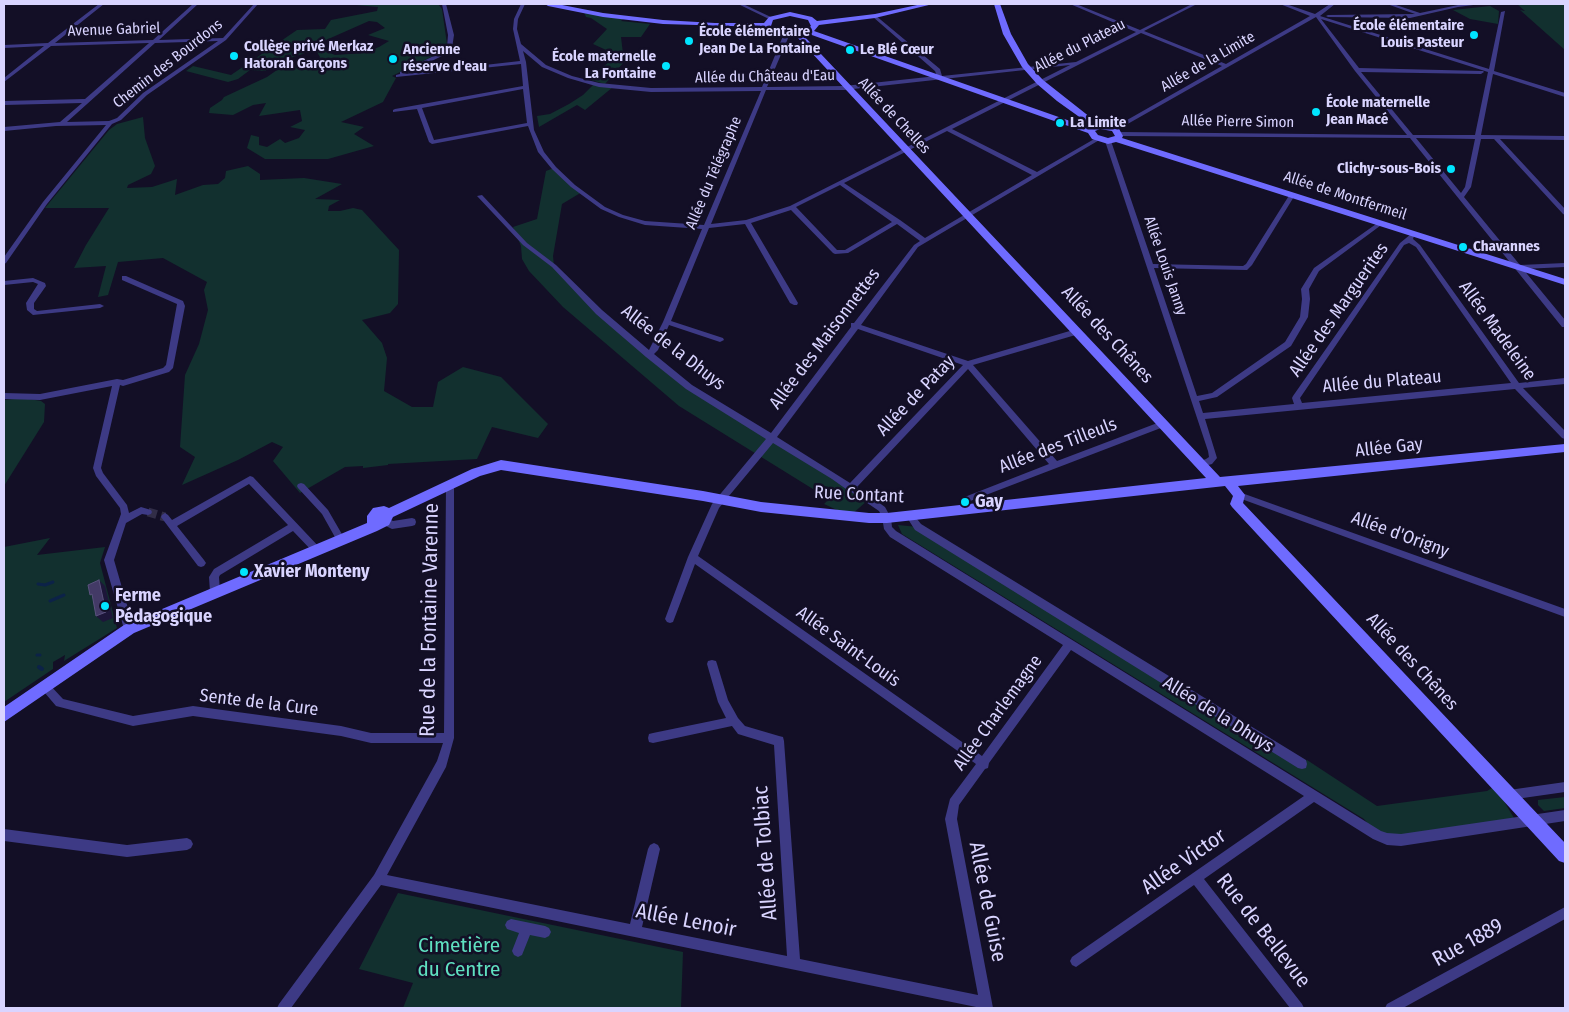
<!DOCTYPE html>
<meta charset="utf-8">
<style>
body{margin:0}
#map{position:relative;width:1569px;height:1012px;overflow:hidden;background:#130f26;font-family:"Fira Sans Condensed",sans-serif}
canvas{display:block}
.frame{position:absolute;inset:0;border:5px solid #d9d4ff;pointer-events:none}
</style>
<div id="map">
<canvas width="1569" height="1012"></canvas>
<div class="frame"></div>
</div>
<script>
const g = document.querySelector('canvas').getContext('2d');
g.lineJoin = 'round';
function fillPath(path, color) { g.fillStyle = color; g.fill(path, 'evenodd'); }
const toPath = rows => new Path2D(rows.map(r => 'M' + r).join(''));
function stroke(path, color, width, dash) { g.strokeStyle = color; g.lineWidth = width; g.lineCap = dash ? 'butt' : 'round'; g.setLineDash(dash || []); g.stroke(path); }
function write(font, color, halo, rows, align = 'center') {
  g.font = font + ' "Fira Sans Condensed",sans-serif'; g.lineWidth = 5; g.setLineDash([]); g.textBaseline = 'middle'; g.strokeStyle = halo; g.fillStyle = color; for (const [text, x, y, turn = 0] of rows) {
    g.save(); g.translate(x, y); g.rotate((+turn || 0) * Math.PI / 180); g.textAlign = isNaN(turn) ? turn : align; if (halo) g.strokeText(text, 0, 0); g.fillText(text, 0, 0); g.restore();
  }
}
const green = toPath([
 [345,4,438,4,442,9,447,44,439,53,392,76,396,78,383,102,341,122,364,127,354,134,374,146,328,159,265,159,247,148,251,135,259,137,259,145,267,147,280,139,285,143,299,138,305,130,290,127,302,121,300,110,259,116,266,103,253,105,233,115,209,113,210,108,222,100,224,97,267,77,277,70,291,65,313,63,320,57,317,52,323,50,335,55,364,53,379,47,389,41,368,35,385,28,377,22,369,21,317,44,320,48,285,60,265,71,250,70,238,79,228,82,186,71,193,66,231,75,297,30,325,29,331,20,377,11,378,7],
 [1517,4,1565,4,1565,50,1520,10,1525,11],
 [1490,6,1499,11,1498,24,1470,19,1453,10],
 [584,12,624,18,621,21,650,24,641,37,621,37,624,62,605,84,587,79,613,59,615,54,593,44,607,29,591,18,586,17],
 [594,84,613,87,585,110,577,105,539,127,537,116,550,114,569,104,583,95],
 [143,117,145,138,155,166,151,174,128,185,127,188,152,187,177,179,175,195,203,185,218,184,225,178,226,171,248,166,260,174,260,180,304,178,342,184,315,199,340,200,329,206,328,211,340,211,353,208,362,210,399,250,398,304,390,313,362,320,382,343,387,358,384,391,412,407,433,407,438,382,463,367,501,377,548,424,538,438,492,427,477,459,388,464,388,465,363,468,363,466,345,467,300,493,273,461,283,447,272,442,238,460,182,485,195,457,180,447,185,375,199,344,208,310,204,290,207,282,163,258,118,262,108,295,98,297,106,266,74,268,86,245,109,208,45,208,109,130,117,124],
 [554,168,582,192,562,204,553,256,554,266,585,299,689,387,868,500,850,516,824,504,829,499,679,406,563,307,529,271,522,259,521,246,513,227,537,219,546,171],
 [23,398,41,401,45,404,44,422,4,486,4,400],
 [898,525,918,527,1302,764,1307,760,1377,806,1487,791,1492,788,1502,798,1517,823,1401,840,1377,835,1364,819,902,534],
 [50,538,37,555,105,547,100,563,117,628,64,661,65,655,60,658,53,662,53,669,4,702,4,547],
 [1565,797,1565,808,1544,811,1538,805,1538,800],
 [398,893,683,952,681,1008,403,1008,413,983,359,969]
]);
const streamFar1 = toPath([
 [38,584,45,585,53,582],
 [50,601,64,595],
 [37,655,40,655]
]);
const stream = toPath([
 [39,667,42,669]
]);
const streetTunnel = toPath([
 [148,512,165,517]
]);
const street = toPath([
 [99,4,104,4,55,43,153,40,193,4,198,4,159,40,223,38,254,4,258,4,226,40,147,95,121,120,112,124,47,204,6,263,4,264,4,257,43,202,106,125,56,126,4,131,4,127,60,122,82,103,4,105,4,101,85,99,149,43,51,46,4,82,4,78,44,46,4,48,4,45,48,43,99,4],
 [218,41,143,93,117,118,109,121,67,122,155,43,218,41],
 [442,4,446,4,454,35,452,48,442,56,405,74,520,61,513,29,514,19,521,4,525,4,518,19,517,29,521,44,546,65,572,76,599,83,651,88,762,87,783,36,786,34,789,36,767,87,844,86,937,76,935,71,873,17,873,16,875,15,940,69,942,76,1076,62,1136,32,1070,4,1076,4,1140,30,1192,4,1197,4,1144,31,1226,64,1310,16,1280,4,1286,4,1315,14,1330,4,1335,4,1320,16,1489,69,1501,12,1505,11,1494,71,1565,93,1565,97,1493,74,1481,135,1565,136,1565,140,1500,139,1565,209,1565,215,1563,214,1494,139,1481,139,1471,187,1464,197,1520,265,1565,263,1565,267,1523,269,1565,320,1565,327,1562,327,1410,138,1120,136,1117,134,1120,132,1407,135,1355,71,1316,17,1117,130,1113,130,1113,128,1222,66,1141,33,952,129,1037,172,1096,138,1101,139,918,247,861,325,968,361,1073,330,1079,330,1079,334,973,365,1057,461,1160,422,1166,422,1167,424,1166,426,965,503,962,502,961,500,962,498,1049,464,968,369,857,487,885,507,891,518,892,527,896,531,1381,831,1387,833,1401,834,1565,810,1565,821,1401,846,1387,845,1373,839,1314,802,1204,879,1302,1004,1304,1008,1290,1008,1194,885,1076,967,1072,965,1070,961,1072,957,1304,796,1071,650,989,763,988,768,985,769,959,805,957,819,993,1008,981,1008,381,885,291,1008,277,1008,279,1004,374,875,437,761,443,743,371,743,341,736,193,716,133,726,56,706,39,686,40,683,44,681,48,683,63,699,133,716,193,706,341,726,371,733,444,733,446,485,450,482,454,485,454,738,446,767,387,875,630,924,648,849,650,845,654,843,658,845,660,849,642,927,787,956,774,745,738,734,732,726,653,743,649,742,648,738,649,734,653,733,726,718,718,702,707,664,708,661,712,660,716,661,717,664,728,700,738,718,745,726,779,736,783,737,784,741,800,959,978,995,945,819,950,799,976,764,695,564,673,622,670,623,667,622,665,619,688,557,712,504,766,439,686,389,646,357,596,314,552,267,523,245,477,196,482,195,527,243,556,265,602,310,649,350,663,322,702,229,645,225,619,217,601,209,571,187,552,169,538,152,528,126,432,144,429,142,417,109,393,112,393,110,395,109,523,86,521,64,396,77,396,75,400,74,400,72,438,54,447,47,448,35,442,4],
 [1321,19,1488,72,1475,135,1413,135,1361,72,1481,74,1484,72,1483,71,1359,68,1321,19],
 [523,51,542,67,568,78,599,87,651,92,761,91,704,225,645,221,623,215,605,207,575,185,556,167,544,152,534,130,526,62,523,51],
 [1070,65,790,206,746,220,711,224,766,90,844,90,1070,65],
 [523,89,527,123,434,140,422,108,523,89],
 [947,131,1032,175,925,238,900,220,844,183,947,131],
 [1416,138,1475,139,1465,187,1461,193,1416,138],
 [840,185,892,222,845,250,837,250,796,207,840,185],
 [791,210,833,253,835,254,848,253,897,224,920,241,914,245,854,323,851,323,851,327,771,433,692,385,654,354,658,350,669,325,720,342,724,340,723,338,671,321,709,228,745,224,790,303,794,305,797,305,798,303,751,223,791,210],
 [858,329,963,365,850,483,777,437,858,329],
 [773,443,832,479,846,489,847,491,851,492,879,511,882,517,884,529,890,537,1063,645,982,756,698,556,719,508,773,443],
 [738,4,743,4,773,18,769,19,738,4],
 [1387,4,1393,4,1420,13,1458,5,1481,4,1458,7,1410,18,1328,17,1326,16,1328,15,1415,14,1387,4],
 [1108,139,1111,141,1153,264,1243,266,1246,264,1290,194,1295,195,1252,265,1247,270,1154,268,1197,396,1212,393,1285,342,1300,317,1302,299,1301,289,1314,268,1379,222,1383,222,1384,223,1319,271,1309,289,1310,299,1308,317,1291,346,1217,397,1199,401,1203,413,1294,404,1292,398,1293,396,1400,243,1411,234,1414,236,1413,239,1420,245,1519,383,1565,378,1565,384,1523,388,1565,431,1565,439,1562,438,1515,389,1205,419,1217,458,1212,464,1201,467,1198,466,1197,464,1198,462,1206,459,1209,457,1208,451,1105,141,1108,139],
 [1409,243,1416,247,1511,383,1302,403,1300,398,1404,245,1409,243],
 [122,276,126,276,183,301,185,306,173,368,169,372,123,386,120,385,101,468,103,473,127,505,129,513,141,507,151,510,152,512,151,514,148,515,142,514,126,523,114,560,134,629,132,632,129,633,126,632,124,629,104,560,121,514,120,508,96,476,93,468,112,386,40,400,4,399,4,393,40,394,117,379,123,380,163,368,166,365,177,304,122,280,122,276],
 [33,278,45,283,46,286,34,303,34,309,37,311,100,304,104,306,100,308,33,315,27,310,26,303,38,284,33,282,4,285,4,281,33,278],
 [250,476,253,477,321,549,319,552,316,553,313,552,293,531,220,575,219,577,220,592,218,595,215,596,212,595,210,592,209,577,214,569,288,525,249,484,177,526,204,560,206,563,204,566,201,567,198,566,161,517,162,515,165,513,168,515,172,520,250,476],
 [301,483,304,484,328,510,343,536,342,539,336,539,322,514,298,488,297,486,298,484,301,483],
 [1239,492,1565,609,1565,617,1236,497,1235,495,1236,493,1239,492],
 [910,512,913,514,921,524,1306,760,1307,764,1306,768,1302,769,1298,768,915,530,906,516,907,514,910,512],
 [385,517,393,521,412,518,415,519,416,522,415,525,412,526,392,529,382,524,381,521,382,518,385,517],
 [1565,782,1565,792,1509,800,1505,799,1503,795,1505,791,1509,790,1565,782],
 [4,829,127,845,187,838,191,840,193,844,191,848,187,850,127,857,4,841,4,829],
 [1565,907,1565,919,1403,1008,1385,1008,1387,1004,1565,907],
 [511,919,545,926,549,928,551,932,549,936,545,938,530,935,522,955,518,957,514,955,512,951,519,933,507,929,505,925,507,921,511,919]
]);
const secondary = toPath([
 [545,4,557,4,603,13,663,20,715,23,764,23,769,17,790,12,812,17,817,21,875,14,922,4,933,4,875,18,819,25,814,31,1090,128,1092,126,1057,101,1037,84,1022,67,1003,34,994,4,1000,4,1011,34,1028,64,1043,80,1095,121,1118,127,1123,136,1122,138,1565,279,1565,285,1116,142,1108,144,1092,139,1088,133,809,34,804,36,1220,477,1565,444,1565,452,1238,486,1245,495,1243,503,1565,843,1565,863,1559,861,1232,507,1230,504,1233,496,1225,486,887,523,869,523,761,512,703,501,501,470,480,476,393,517,389,525,377,531,134,633,4,722,4,707,124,625,367,523,367,516,373,508,384,506,389,508,472,469,501,460,703,491,761,502,869,513,887,513,1206,478,797,37,775,36,764,27,663,24,603,17,548,6,545,4],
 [790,16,808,20,811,26,803,32,793,34,780,32,771,26,773,20,790,16],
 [1100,129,1112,131,1115,136,1108,138,1098,135,1095,131,1100,129]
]);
const shadedWall = toPath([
 [99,580,105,586,113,618,103,622,96,616]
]);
const building = toPath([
 [99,580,106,612,96,616,92,594,90,595,88,585,99,580]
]);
const markers = [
 [1474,35,5,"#00e5ff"],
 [689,41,5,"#00e5ff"],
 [850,50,5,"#00e5ff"],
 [234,56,5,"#00e5ff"],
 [393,59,5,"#00e5ff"],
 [666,66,5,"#00e5ff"],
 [1316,112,5,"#00e5ff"],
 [1060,123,5,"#00e5ff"],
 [1451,169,5,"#00e5ff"],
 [1463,247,5,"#00e5ff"],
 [965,502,5,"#00e5ff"],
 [244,572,5,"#00e5ff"],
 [105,606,5,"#00e5ff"]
];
const farPoinames = [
 ["École élémentaire",1464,26,"right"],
 ["Louis Pasteur",1464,43,"right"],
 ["École élémentaire",699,32],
 ["Jean De La Fontaine",699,49],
 ["Collège privé Merkaz",244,47],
 ["Hatorah Garçons",244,64],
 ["Ancienne",403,50],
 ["réserve d'eau",403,67],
 ["Le Blé Cœur",860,50],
 ["École maternelle",656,57,"right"],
 ["La Fontaine",656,74,"right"],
 ["École maternelle",1326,103],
 ["Jean Macé",1326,120],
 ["La Limite",1070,123],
 ["Clichy-sous-Bois",1441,169,"right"],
 ["Chavannes",1473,247]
];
const farStreetnames = [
 ["Avenue Gabriel",114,30,-2],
 ["Allée du Plateau",1080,46,-27],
 ["Allée de la Limite",1208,62,-30],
 ["Chemin des Bourdons",168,64,-38],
 ["Allée du Château d'Eau",765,77,-1],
 ["Allée de Chelles",894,116,47],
 ["Allée Pierre Simon",1238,122,1],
 ["Allée du Télégraphe",714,173,-67],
 ["Allée de Montfermeil",1345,196,18],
 ["Allée Louis Janny",1165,266,71]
];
const streetNames = [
 ["Allée des Marguerites",1339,310,-55],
 ["Allée Madeleine",1497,331,54],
 ["Allée des Chênes",1107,335,47],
 ["Allée des Maisonnettes",825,339,-53],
 ["Allée de la Dhuys",673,348,38],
 ["Allée du Plateau",1382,382,-5],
 ["Allée de Patay",916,396,-46],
 ["Allée des Tilleuls",1058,446,-21],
 ["Allée Gay",1389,448,-6],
 ["Rue Contant",859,495,3],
 ["Allée d'Origny",1400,535,20],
 ["Allée Saint-Louis",848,647,36],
 ["Allée des Chênes",1412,662,47],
 ["Sente de la Cure",259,703,7],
 ["Allée Charlemagne",998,713,-54],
 ["Allée de la Dhuys",1218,715,32]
];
const poiNames = [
 ["Gay",975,502],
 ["Xavier Monteny",254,572],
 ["Ferme",115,596],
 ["Pédagogique",115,617]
];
const nearStreetnames = [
 ["Rue de la Fontaine Varenne",430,620,-89],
 ["Allée de Tolbiac",766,853,-94],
 ["Allée Victor",1184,862,-35],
 ["Allée de Guise",987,902,79],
 ["Allée Lenoir",686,921,11],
 ["Rue de Bellevue",1263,931,52],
 ["Rue 1889",1468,943,-29]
];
const nearParknames = [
 ["Cimetière",459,946],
 ["du Centre",459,970]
];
fillPath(green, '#12302f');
stroke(streamFar1, '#0c2248', 3);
stroke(stream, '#0c2248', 4);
stroke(streetTunnel, '#312d47', 9, [9, 4.5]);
fillPath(street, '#3d3a85');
fillPath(secondary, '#6f6bff');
fillPath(shadedWall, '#1d163a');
fillPath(building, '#433a66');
stroke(building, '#5a527e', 1);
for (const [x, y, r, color] of markers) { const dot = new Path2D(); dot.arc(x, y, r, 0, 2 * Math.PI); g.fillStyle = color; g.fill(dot); stroke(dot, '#130f26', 2); }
write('bold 15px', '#d9d4ff', '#130f26', farPoinames, 'left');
write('15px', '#d9d4ff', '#130f26', farStreetnames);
write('18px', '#d9d4ff', '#130f26', streetNames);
write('bold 18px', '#d9d4ff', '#130f26', poiNames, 'left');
write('21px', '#d9d4ff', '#130f26', nearStreetnames);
write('21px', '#5fe0c0', '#130f26', nearParknames);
</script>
